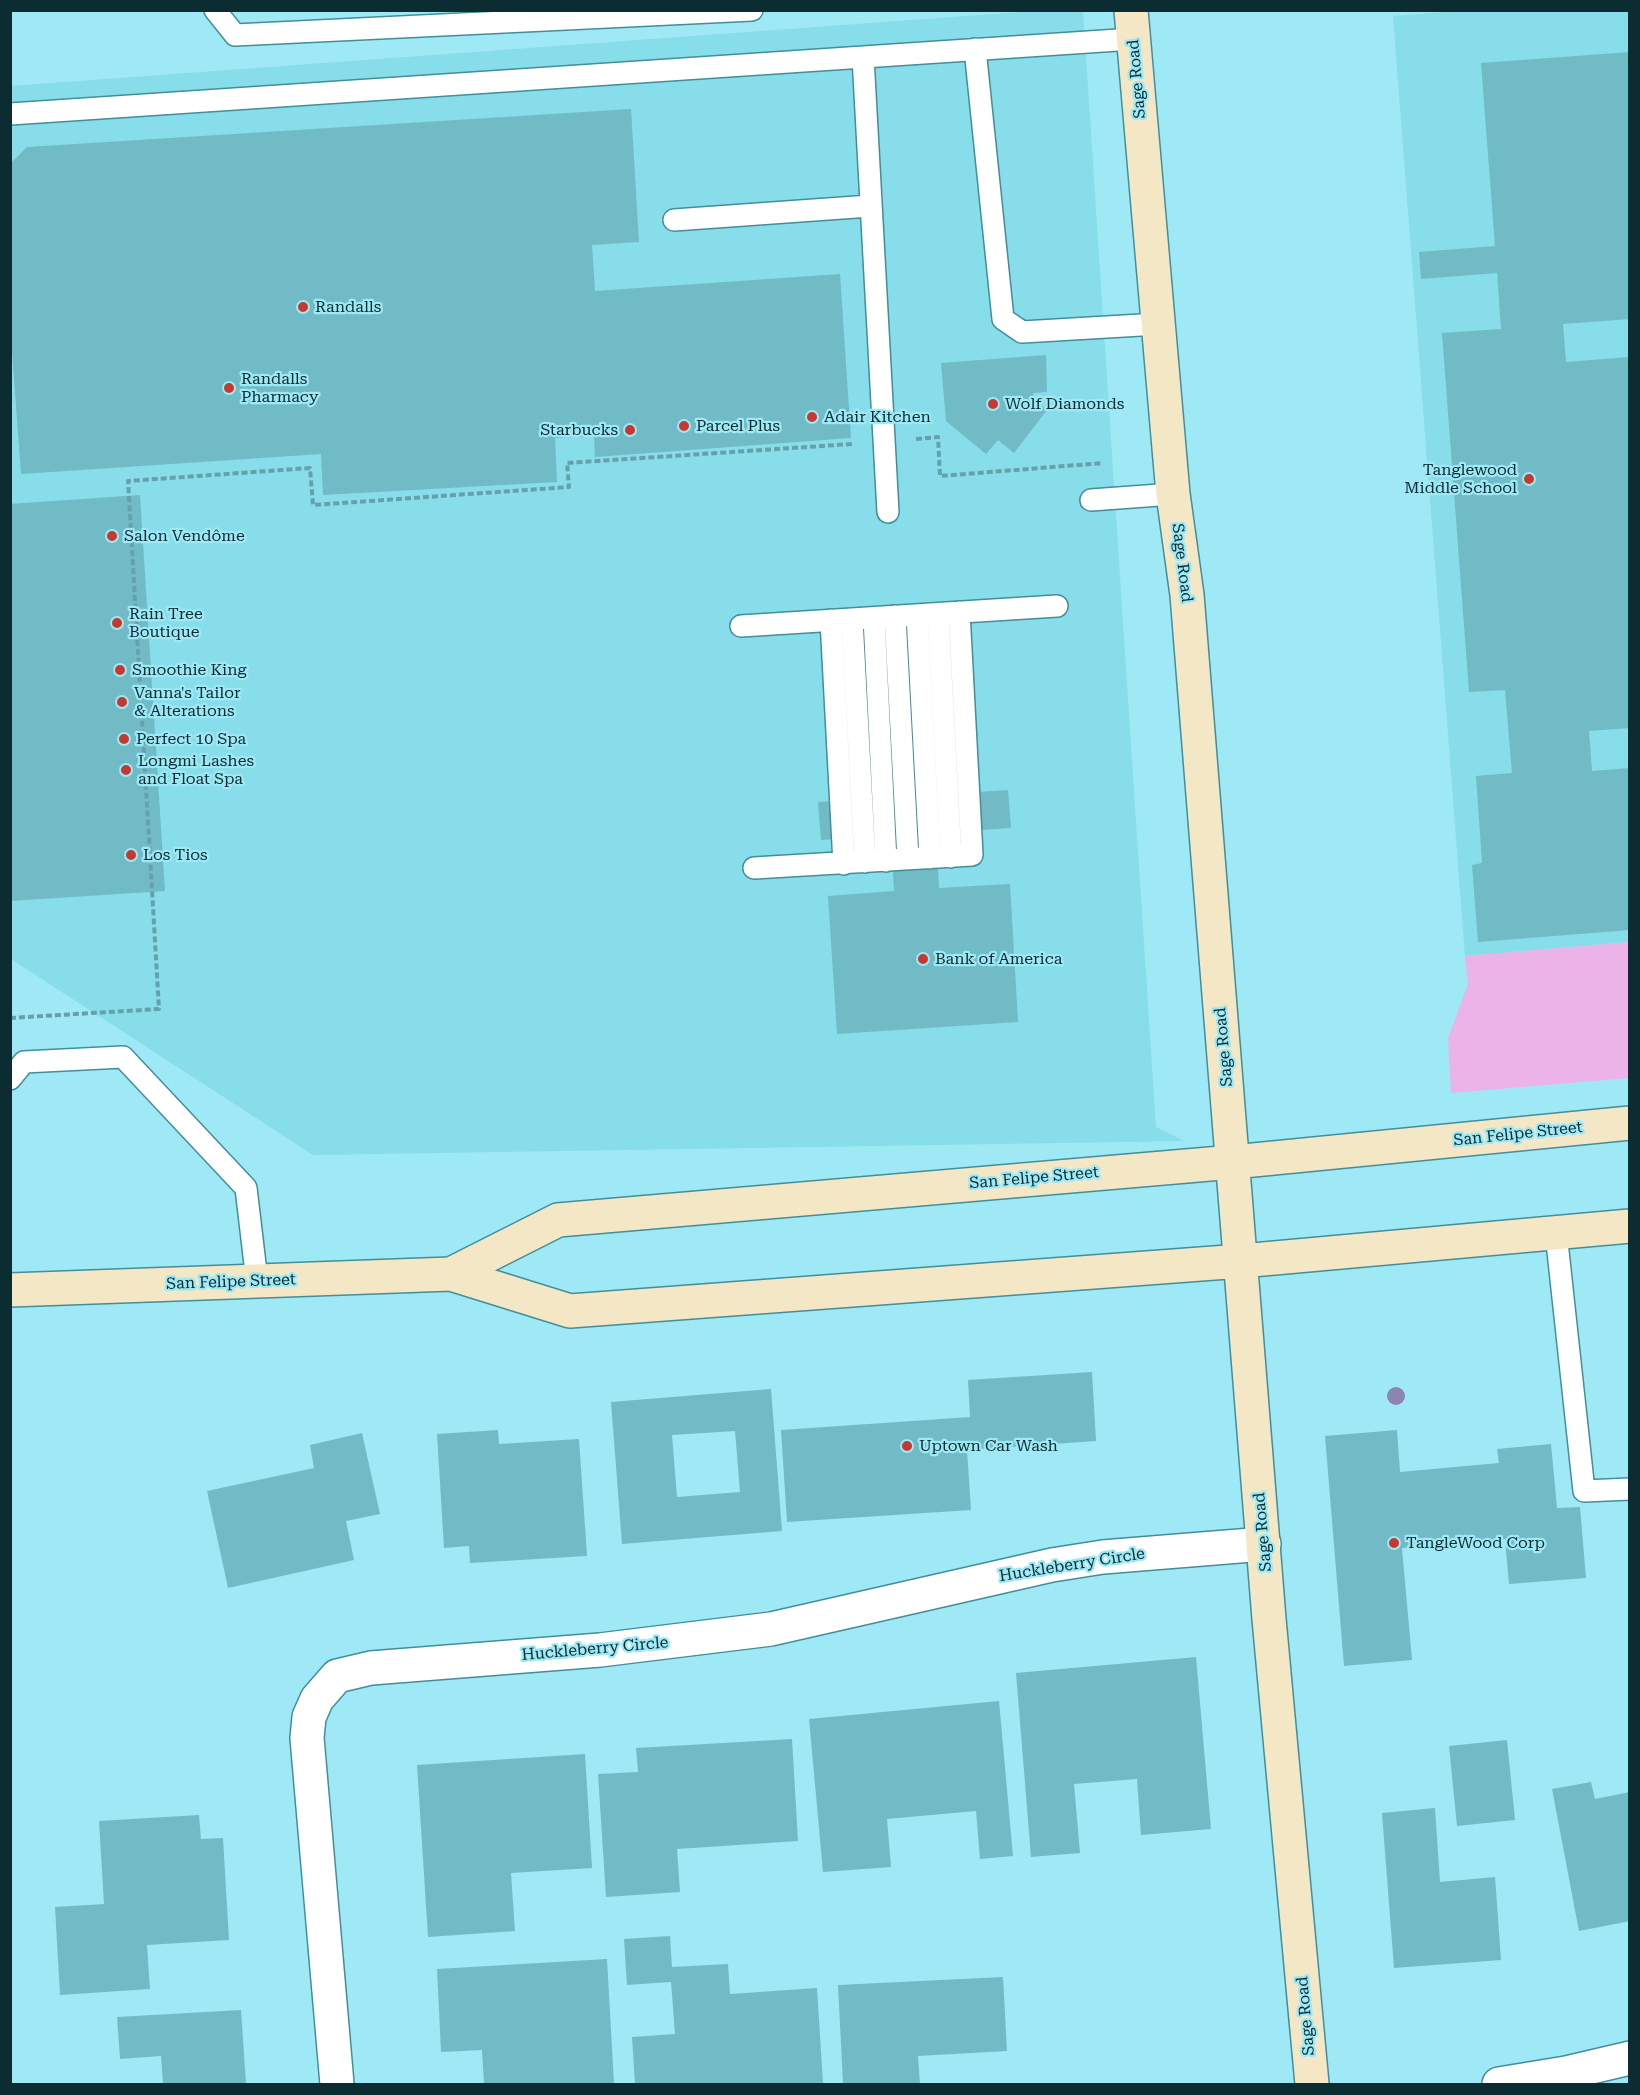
<!DOCTYPE html>
<meta charset="utf-8">
<style>
body{margin:0}
#map{position:relative;width:1640px;height:2095px;overflow:hidden;background:#9ee9f5;font-family:"Roboto Serif",serif}
canvas{display:block}
.frame{position:absolute;inset:0;border:12px solid #0b2c31;pointer-events:none}
</style>
<div id="map">
<canvas width="1640" height="2095"></canvas>
<div class="frame"></div>
</div>
<script>
const g = document.querySelector('canvas').getContext('2d');
g.lineJoin = 'round';
function fillPath(path, color) { g.fillStyle = color; g.fill(path, 'evenodd'); }
const toPath = rows => new Path2D(rows.map(r => 'M' + r).join(''));
function stroke(path, color, width, dash) { g.strokeStyle = color; g.lineWidth = width; g.lineCap = dash ? 'butt' : 'round'; g.setLineDash(dash || []); g.stroke(path); }
function write(font, color, halo, rows, align = 'center') {
  g.font = font + ' "Roboto Serif",serif'; g.lineWidth = 4.5; g.setLineDash([]); g.textBaseline = 'middle'; g.strokeStyle = halo; g.fillStyle = color; for (const [text, x, y, turn = 0] of rows) {
    g.save(); g.translate(x, y); g.rotate((+turn || 0) * Math.PI / 180); g.textAlign = isNaN(turn) ? turn : align; if (halo) g.strokeText(text, 0, 0); g.fillText(text, 0, 0); g.restore();
  }
}
const built = toPath([
 [1471,10,1629,11,1629,942,1465,956,1393,16],
 [1034,11,1083,11,1156,1127,1184,1141,313,1155,11,959,10,86]
]);
const green = toPath([
 [1629,942,1629,1078,1451,1093,1448,1038,1468,984,1465,956]
]);
const building = toPath([
 [1630,52,1630,319,1563,324,1566,362,1630,357,1630,728,1589,731,1592,771,1630,768,1630,930,1478,942,1472,865,1482,863,1476,776,1512,773,1505,690,1469,692,1442,333,1501,329,1497,273,1421,279,1419,252,1495,246,1481,63],
 [631,109,639,242,592,245,595,291,840,274,851,438,595,457,594,436,555,438,557,482,323,495,321,454,21,474,10,324,10,164,27,147],
 [1046,355,1047,392,1033,393,1034,399,1047,410,1014,453,998,440,986,454,946,421,941,363],
 [140,495,165,891,10,901,10,504],
 [1008,790,1011,828,936,833,939,888,1010,884,1018,1022,837,1034,828,896,894,891,891,835,821,840,818,802],
 [1092,1372,1096,1441,967,1450,971,1510,787,1522,781,1430,970,1417,968,1380],
 [771,1389,782,1531,622,1544,611,1402],
 [735,1431,740,1492,677,1497,672,1435],
 [498,1430,499,1444,579,1439,587,1556,470,1563,469,1546,444,1548,437,1434],
 [1397,1430,1400,1472,1499,1463,1497,1449,1551,1444,1557,1508,1580,1507,1586,1578,1509,1584,1505,1539,1402,1548,1412,1660,1344,1666,1325,1436],
 [362,1433,380,1514,346,1521,354,1560,228,1588,207,1491,314,1468,310,1445],
 [1196,1657,1211,1829,1141,1835,1137,1779,1074,1784,1080,1853,1031,1857,1016,1673],
 [999,1701,1013,1856,980,1859,976,1811,887,1819,891,1867,823,1872,809,1719],
 [792,1739,798,1841,677,1849,680,1892,606,1897,598,1774,638,1772,636,1748],
 [1507,1740,1515,1820,1457,1826,1449,1746],
 [585,1754,592,1868,511,1873,515,1931,428,1937,417,1765],
 [1591,1782,1595,1799,1630,1792,1630,1921,1579,1931,1552,1789],
 [1435,1808,1440,1882,1495,1877,1501,1960,1394,1968,1382,1813],
 [199,1815,201,1839,223,1838,229,1940,147,1945,150,1989,60,1995,55,1907,104,1904,99,1821],
 [670,1936,672,1967,728,1964,730,1994,817,1988,823,2083,635,2084,632,2037,675,2034,671,1982,627,1985,624,1939],
 [607,1959,614,2084,484,2084,482,2050,441,2052,437,1969],
 [1003,1977,1007,2051,918,2056,920,2084,843,2084,838,1985],
 [241,2010,246,2084,163,2084,161,2056,120,2059,117,2017]
]);
const path = toPath([
 [916,439,938,437,940,476,1103,463],
 [10,1018,159,1009,128,481,310,468,313,505,569,487,567,463,852,444]
]);
const lane = toPath([
 [215,10,235,35,752,10],
 [975,49,1003,319,1022,332,1158,324],
 [863,57,888,512],
 [10,114,1133,39],
 [674,220,870,206],
 [1091,500,1173,494],
 [938,614,951,857],
 [917,615,930,858],
 [895,616,908,859],
 [874,618,886,861],
 [852,619,865,862],
 [831,620,844,864],
 [741,626,1057,606],
 [754,868,972,855,959,612],
 [10,1079,24,1062,123,1057,246,1188,257,1281],
 [1556,1233,1584,1491,1630,1489]
]);
const street = toPath([
 [337,2084,307,1738,309,1717,317,1699,337,1676,371,1668,600,1650,771,1629,1052,1565,1103,1557,1264,1544],
 [1499,2084,1566,2073,1630,2058]
]);
const secondary = toPath([
 [1131,10,1173,494,1187,595,1269,1619,1312,2084],
 [451,1274,558,1220,1233,1162,1630,1123],
 [10,1290,451,1274,570,1311,1241,1261,1630,1226]
]);
const trees = [
 [1396,1396]
];
const markers = [
 [303,307,6,"#c63930"],
 [229,388,6,"#c63930"],
 [993,404,6,"#c63930"],
 [812,417,6,"#c63930"],
 [684,426,6,"#c63930"],
 [630,430,6,"#c63930"],
 [1529,479,6,"#c63930"],
 [112,536,6,"#c63930"],
 [117,623,6,"#c63930"],
 [120,670,6,"#c63930"],
 [122,702,6,"#c63930"],
 [124,739,6,"#c63930"],
 [126,770,6,"#c63930"],
 [131,855,6,"#c63930"],
 [923,959,6,"#c63930"],
 [907,1446,6,"#c63930"],
 [1394,1543,6,"#c63930"]
];
const streetNames = [
 ["Sage Road",1137,79,-95],
 ["Sage Road",1182,563,83],
 ["Sage Road",1224,1047,-95],
 ["San Felipe Street",1518,1134,-6],
 ["San Felipe Street",1034,1178,-5],
 ["San Felipe Street",231,1282,-2],
 ["Sage Road",1263,1532,-95],
 ["Huckleberry Circle",1072,1565,-9],
 ["Huckleberry Circle",595,1649,-5],
 ["Sage Road",1306,2016,-95]
];
const poiNames = [
 ["Randalls",315,307],
 ["Randalls",241,379],
 ["Pharmacy",241,397],
 ["Wolf Diamonds",1005,404],
 ["Adair Kitchen",824,417],
 ["Parcel Plus",696,426],
 ["Starbucks",618,430,"right"],
 ["Tanglewood",1517,470,"right"],
 ["Middle School",1517,488,"right"],
 ["Salon Vendôme",124,536],
 ["Rain Tree",129,614],
 ["Boutique",129,632],
 ["Smoothie King",132,670],
 ["Vanna's Tailor",134,693],
 ["& Alterations",134,711],
 ["Perfect 10 Spa",136,739],
 ["Longmi Lashes",138,761],
 ["and Float Spa",138,779],
 ["Los Tios",143,855],
 ["Bank of America",935,959],
 ["Uptown Car Wash",919,1446],
 ["TangleWood Corp",1406,1543]
];
fillPath(built, '#87dde9');
fillPath(green, '#ebb3e8');
fillPath(building, '#70bbc6');
stroke(lane, '#438e99', 24);
stroke(street, '#438e99', 36);
stroke(secondary, '#438e99', 36);
stroke(path, '#66a1ab', 4, [6, 3]);
stroke(lane, '#fff', 21);
stroke(street, '#fff', 33);
stroke(secondary, '#f4e7c5', 33);
g.fillStyle = '#8c85b3';
for (const [x, y] of trees) { g.beginPath(); g.arc(x, y, 9, 0, 2 * Math.PI); g.fill(); }
for (const [x, y, r, color] of markers) { const dot = new Path2D(); dot.arc(x, y, r, 0, 2 * Math.PI); g.fillStyle = color; g.fill(dot); stroke(dot, '#9ee9f5', 2); }
write('16px', '#0b2c31', '#9ee9f5', streetNames);
write('16px', '#0b2c31', '#9ee9f5', poiNames, 'left');
</script>
